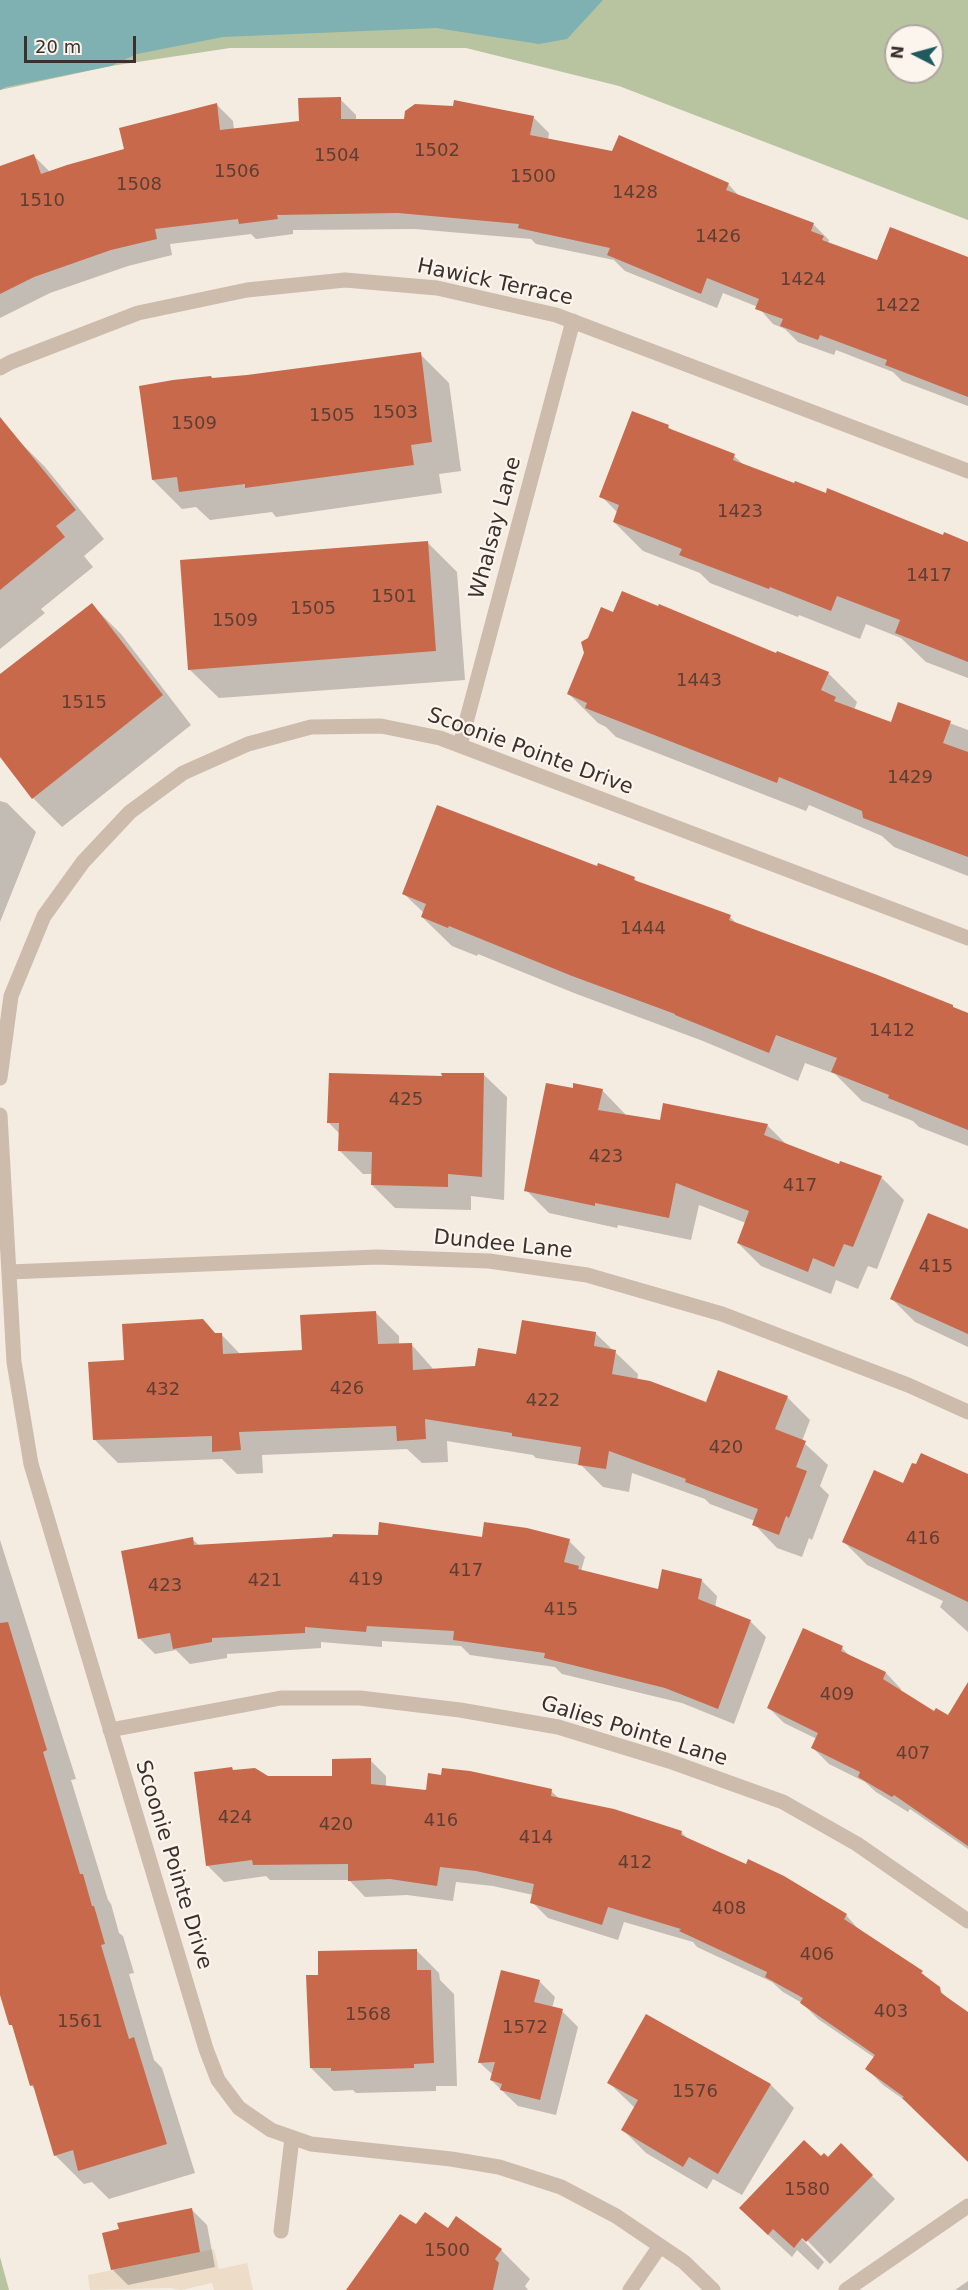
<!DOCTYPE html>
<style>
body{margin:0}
#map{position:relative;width:968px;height:2290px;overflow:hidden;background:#f4ebe1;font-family:"DejaVu Sans",sans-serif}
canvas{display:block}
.north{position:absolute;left:884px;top:24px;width:60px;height:60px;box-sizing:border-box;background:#fbf5ee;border:2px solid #aea6a0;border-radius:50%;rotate:276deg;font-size:16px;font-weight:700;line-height:24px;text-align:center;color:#3b302b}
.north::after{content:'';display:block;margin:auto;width:21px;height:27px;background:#1f5a5e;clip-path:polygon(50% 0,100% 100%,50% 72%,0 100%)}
.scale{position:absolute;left:24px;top:36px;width:112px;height:27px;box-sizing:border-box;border:3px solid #3b302b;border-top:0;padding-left:8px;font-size:18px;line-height:21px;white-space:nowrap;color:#3b302b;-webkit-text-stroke:4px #fbf5ee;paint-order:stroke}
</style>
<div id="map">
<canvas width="968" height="2290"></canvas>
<div class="north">N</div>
<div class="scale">20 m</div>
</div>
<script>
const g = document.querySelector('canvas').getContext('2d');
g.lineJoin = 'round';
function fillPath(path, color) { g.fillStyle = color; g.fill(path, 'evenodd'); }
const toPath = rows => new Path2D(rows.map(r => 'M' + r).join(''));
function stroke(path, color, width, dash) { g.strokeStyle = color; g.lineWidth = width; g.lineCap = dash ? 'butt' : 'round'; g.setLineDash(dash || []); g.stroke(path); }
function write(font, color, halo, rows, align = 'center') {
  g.font = font + ' "DejaVu Sans",sans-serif'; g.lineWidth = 4.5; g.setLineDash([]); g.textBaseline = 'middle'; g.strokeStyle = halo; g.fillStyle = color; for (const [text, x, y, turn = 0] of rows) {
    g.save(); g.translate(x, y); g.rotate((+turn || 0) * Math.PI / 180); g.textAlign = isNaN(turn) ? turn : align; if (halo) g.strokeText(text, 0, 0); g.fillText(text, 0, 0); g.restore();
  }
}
const green = toPath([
 [0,0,968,0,968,220,619,86,466,48,230,48,111,66,0,90],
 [896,36,932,36,932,72,896,72],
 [0,2257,9,2290,0,2290]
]);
const plaza = toPath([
 [214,2249,219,2269,247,2263,253,2290,214,2290,212,2283,181,2290,170,2288,90,2290,88,2275]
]);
const water = toPath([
 [0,0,603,0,567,39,539,44,436,28,223,37,137,54,111,66,6,87,0,90]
]);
const shadow = toPath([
 [340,99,356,115,356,121,533,117,549,133,548,140,728,184,741,198,813,224,829,240,828,243,878,262,968,270,968,406,902,381,893,372,836,350,834,355,798,342,785,329,773,324,758,307,723,293,717,308,625,271,614,260,536,244,531,239,415,229,293,230,293,234,256,239,251,234,170,244,172,255,128,266,50,293,0,318,0,167,33,155,50,172,126,150,217,105,233,121,234,130,300,123],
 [420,354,449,383,461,471,439,474,442,493,276,517,272,512,210,520,196,507,182,509,153,480,213,380],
 [668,427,674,432,734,456,745,466,944,537,968,543,968,678,926,662,901,638,866,624,860,639,799,615,798,617,710,583,700,573,643,551,614,522,618,513,601,496],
 [16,438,45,467,104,539,84,556,93,567,41,609,45,613,0,649,0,451],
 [428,543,457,572,465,680,219,698,189,669],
 [92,605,121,634,191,725,62,827,33,798,0,754,0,676],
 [614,614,777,655,828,673,857,702,854,710,892,724,899,704,968,730,968,876,894,847,882,836,809,805,806,811,616,737,606,727,598,723,569,694,589,639],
 [0,801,7,803,36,832,0,922],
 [598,868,634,878,638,883,730,917,738,925,968,1013,968,1146,919,1127,913,1121,862,1101,835,1074,805,1063,798,1081,703,1041,574,993,478,954,477,956,452,946,422,917,424,913,404,894],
 [483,1074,507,1097,504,1200,471,1196,471,1210,395,1208,372,1185,372,1174,363,1174,339,1150,340,1134,329,1123,443,1078],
 [574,1090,602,1090,625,1114,624,1116,661,1121,767,1125,788,1146,840,1166,881,1177,904,1200,877,1269,868,1266,858,1289,836,1280,831,1294,761,1266,738,1243,746,1223,699,1205,691,1240,618,1225,617,1228,549,1213,526,1190],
 [968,1231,968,1347,915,1322,892,1299],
 [376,1313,399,1336,399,1345,411,1344,434,1370,477,1367,595,1333,638,1374,637,1381,707,1404,787,1397,810,1420,802,1441,828,1465,820,1486,829,1495,812,1540,809,1538,802,1557,777,1548,754,1524,755,1521,710,1504,705,1499,632,1473,629,1492,603,1487,581,1465,536,1458,533,1455,447,1441,448,1462,422,1463,407,1449,262,1455,263,1473,237,1474,222,1459,118,1463,95,1440,126,1361,216,1335,221,1334,241,1355,304,1351],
 [968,1476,968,1632,940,1607,943,1601,867,1565,844,1542],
 [192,1539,200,1546,484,1539,569,1541,585,1557,581,1571,659,1591,701,1580,717,1596,715,1608,750,1621,766,1637,734,1724,682,1703,562,1674,555,1667,470,1655,461,1646,382,1641,382,1647,321,1642,321,1648,227,1654,227,1658,190,1664,176,1650,155,1654,139,1638],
 [0,1540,76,1779,71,1780,108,1900,111,1904,119,1933,123,1936,134,1973,129,1974,154,2060,162,2068,195,2173,109,2199,92,2182,84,2184,55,2155,36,2090,31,2085,14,2028,11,2024,0,1976],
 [842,1648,852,1658,886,1673,901,1689,901,1691,940,1722,968,1706,968,1849,910,1809,908,1812,876,1792,865,1782,829,1764,813,1748,817,1739,784,1723,768,1707],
 [370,1760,386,1776,386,1787,427,1791,551,1791,561,1800,681,1832,689,1840,846,1915,861,1932,922,1973,968,2018,968,2160,939,2124,883,2085,867,2069,875,2058,818,2019,802,2003,783,1992,772,1982,697,1947,693,1942,624,1922,618,1940,548,1918,532,1902,533,1895,493,1886,456,1882,453,1901,407,1895,365,1897,349,1880,270,1880,266,1876,224,1882,208,1866,234,1771,267,1777,333,1777],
 [416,1950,439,1973,440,1980,454,1994,457,2086,436,2086,436,2091,356,2093,353,2090,334,2091,311,2068,320,1976],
 [539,1981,555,1997,552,2008,562,2011,578,2027,556,2115,518,2106,491,2080,493,2075,479,2062],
 [647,2016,771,2085,794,2108,742,2195,713,2179,707,2189,646,2153,623,2130,635,2108,609,2083],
 [821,2158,872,2176,895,2199,830,2264,802,2235,800,2237,824,2262,818,2270,797,2250,792,2257,764,2231],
 [191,2209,207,2225,215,2267,128,2285,112,2269],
 [417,2226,448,2230,501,2250,530,2279,525,2286,528,2290,346,2290],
 [968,2281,968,2290,955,2290]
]);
const building = toPath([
 [341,97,341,119,404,119,405,111,415,104,453,106,454,100,534,116,530,135,612,151,619,135,729,183,726,190,814,223,811,231,824,236,822,240,877,260,890,227,968,257,968,397,885,365,887,360,820,335,818,340,780,326,783,319,755,309,759,299,707,278,701,294,607,255,610,248,518,228,519,224,398,213,277,215,278,219,239,224,238,219,155,229,157,239,111,250,34,277,0,294,0,166,34,154,41,174,67,165,124,149,119,128,217,103,220,130,299,121,298,98],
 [421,352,432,442,411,445,414,465,245,488,245,484,179,492,177,477,152,480,139,386,173,380,211,376,212,378,247,375],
 [632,411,669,425,668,428,735,454,733,460,794,483,795,481,826,493,827,488,943,535,944,532,968,542,968,662,895,633,900,620,837,596,831,611,770,587,769,589,679,555,682,549,613,522,619,505,599,497],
 [0,417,76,510,56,526,65,537,0,590],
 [428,541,436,651,188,670,180,560],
 [622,591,658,606,659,604,776,653,777,651,829,672,821,690,836,697,834,701,891,722,898,702,951,721,943,743,968,752,968,857,863,818,862,811,779,777,777,783,585,708,587,703,567,694,584,653,581,642,588,638,601,607,613,612],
 [92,603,163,695,32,799,0,757,0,674],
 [437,805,597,866,598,863,635,877,634,880,731,915,729,920,875,974,953,1005,953,1007,968,1013,968,1130,888,1098,889,1095,831,1072,837,1058,776,1035,769,1053,675,1015,675,1014,572,976,449,926,448,928,421,917,426,904,402,894],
 [329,1073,442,1076,441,1073,484,1073,482,1177,448,1174,448,1187,371,1185,372,1152,338,1151,339,1123,327,1123],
 [546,1083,573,1088,573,1083,603,1089,598,1110,660,1120,663,1103,768,1124,764,1135,839,1164,840,1161,882,1176,853,1247,844,1244,834,1267,813,1258,808,1272,737,1243,749,1211,676,1183,669,1218,595,1203,595,1206,524,1191],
 [928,1213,968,1229,968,1334,890,1299],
 [376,1311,378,1344,412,1343,413,1370,475,1366,478,1348,516,1354,522,1320,596,1332,594,1346,616,1350,612,1374,650,1381,706,1402,718,1370,788,1396,775,1429,806,1441,796,1467,807,1471,789,1518,786,1516,779,1535,752,1525,758,1509,685,1482,686,1479,609,1451,606,1469,578,1465,581,1447,512,1436,512,1433,425,1419,426,1439,397,1441,396,1426,239,1432,241,1450,212,1452,212,1436,93,1440,88,1362,124,1360,122,1324,203,1319,215,1333,222,1333,223,1354,302,1350,300,1315],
 [921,1453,968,1474,968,1602,842,1542,874,1470,903,1483,912,1463,916,1464],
 [379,1522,482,1537,484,1522,527,1528,570,1539,564,1562,579,1566,578,1569,658,1589,662,1569,702,1579,698,1599,751,1620,718,1709,665,1688,544,1658,545,1653,453,1640,454,1631,367,1626,366,1632,305,1627,305,1633,212,1638,212,1642,173,1649,170,1633,138,1639,121,1551,193,1537,194,1545,332,1537,333,1534,378,1535],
 [8,1622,47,1750,43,1752,80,1874,83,1874,92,1906,94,1906,105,1944,101,1945,129,2039,134,2037,167,2144,78,2171,73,2150,54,2156,33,2085,30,2086,12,2025,9,2025,0,1995,0,1623],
 [803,1628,843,1646,841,1651,886,1672,883,1679,934,1711,936,1708,948,1715,968,1682,968,1846,894,1795,892,1797,858,1777,860,1772,811,1748,818,1733,767,1708],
 [371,1758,371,1784,426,1790,428,1773,441,1775,442,1768,470,1771,552,1789,551,1796,614,1809,682,1831,681,1835,746,1864,748,1859,784,1876,847,1914,844,1919,923,1971,921,1973,940,1987,941,1993,968,2012,968,2162,902,2098,904,2097,865,2069,875,2055,800,2003,803,1998,765,1977,767,1972,679,1931,681,1929,608,1907,602,1925,530,1903,534,1884,476,1871,440,1867,437,1886,390,1879,348,1881,348,1864,253,1865,252,1860,206,1866,194,1772,232,1767,233,1770,255,1768,268,1776,332,1776,332,1759],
 [417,1949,417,1970,431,1970,434,2063,414,2064,414,2068,331,2071,331,2068,310,2068,306,1975,318,1975,318,1951],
 [501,1970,540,1980,534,2002,563,2009,540,2100,500,2090,502,2084,490,2080,495,2062,478,2063],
 [646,2014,771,2084,718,2174,689,2157,683,2167,621,2130,638,2100,607,2083],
 [804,2140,821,2156,824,2153,828,2157,841,2143,873,2175,806,2242,802,2238,794,2248,773,2229,768,2235,739,2208],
 [192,2208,200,2252,111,2270,102,2233,119,2229,117,2223],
 [425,2212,448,2228,456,2216,502,2249,495,2259,499,2263,493,2290,346,2290,400,2214,416,2224]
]);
const minor = toPath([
 [0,368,11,362,138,313,247,290,345,280,437,288,556,315,968,471],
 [460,745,573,321],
 [0,1078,11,996,44,916,83,862,130,812,183,773,248,744,311,727,381,726,440,738,968,938],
 [0,1115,14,1362,31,1464,206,2049,218,2080,239,2108,271,2130,311,2144,451,2159,499,2167,561,2187,616,2216,684,2262,713,2290],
 [9,1272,377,1257,489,1261,587,1275,722,1314,908,1385,968,1412],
 [110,1730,281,1698,360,1698,460,1710,558,1727,669,1761,783,1802,857,1844,968,1921],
 [281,2231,292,2138],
 [630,2290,660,2246],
 [846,2290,968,2206]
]);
const numberNames = [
 ["1502",437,151],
 ["1504",337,156],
 ["1506",237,172],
 ["1500",533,177],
 ["1508",139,185],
 ["1428",635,193],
 ["1510",42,201],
 ["1426",718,237],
 ["1424",803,280],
 ["1422",898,306],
 ["1503",395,413],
 ["1505",332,416],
 ["1509",194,424],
 ["1423",740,512],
 ["1417",929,576],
 ["1501",394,597],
 ["1505",313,609],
 ["1509",235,621],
 ["1443",699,681],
 ["1515",84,703],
 ["1429",910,778],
 ["1444",643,929],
 ["1412",892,1031],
 ["425",406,1100],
 ["423",606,1157],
 ["417",800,1186],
 ["415",936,1267],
 ["426",347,1389],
 ["432",163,1390],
 ["422",543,1401],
 ["420",726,1448],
 ["416",923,1539],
 ["417",466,1571],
 ["419",366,1580],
 ["421",265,1581],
 ["423",165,1586],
 ["415",561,1610],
 ["409",837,1695],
 ["407",913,1754],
 ["424",235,1818],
 ["416",441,1821],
 ["420",336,1825],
 ["414",536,1838],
 ["412",635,1863],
 ["408",729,1909],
 ["406",817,1955],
 ["403",891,2012],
 ["1568",368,2015],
 ["1561",80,2022],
 ["1572",525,2028],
 ["1576",695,2092],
 ["1580",807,2190],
 ["1500",447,2251]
];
const streetNames = [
 ["Hawick Terrace",495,283,12],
 ["Whalsay Lane",496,528,-75],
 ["Scoonie Pointe Drive",530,752,20],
 ["Dundee Lane",503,1245,6],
 ["Galies Pointe Lane",634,1732,17],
 ["Scoonie Pointe Drive",173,1865,73]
];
fillPath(green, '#b8c4a0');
fillPath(plaza, '#ecdcc8');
fillPath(water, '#7fb0b2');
fillPath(shadow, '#0003');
fillPath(building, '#c8694b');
stroke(minor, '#cdbbac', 15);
write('18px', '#5e3e33', null, numberNames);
write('21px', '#3b302b', '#fbf5ee', streetNames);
</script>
